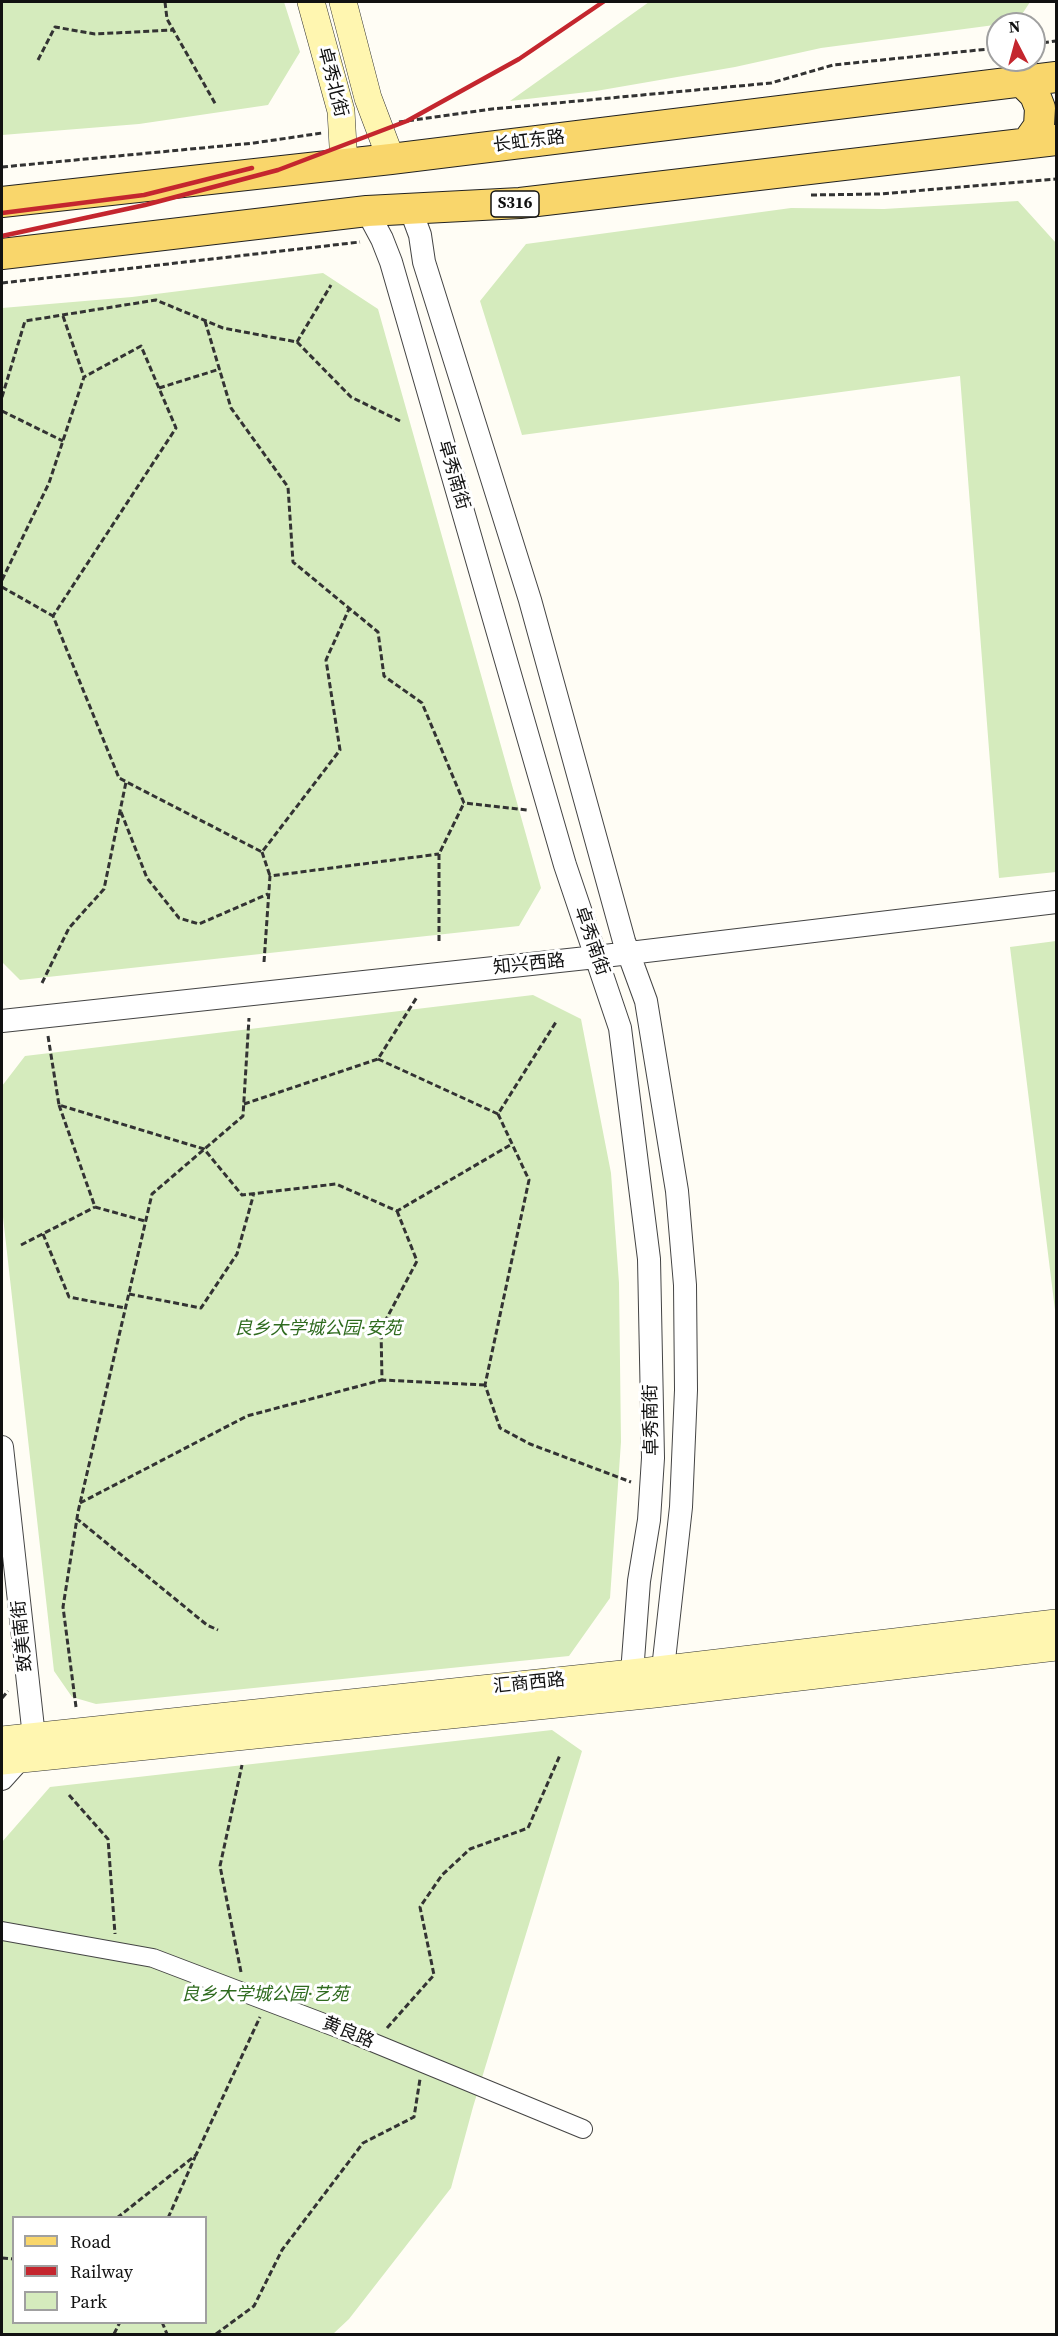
<!DOCTYPE html>
<meta charset="utf-8">
<style>
body{margin:0}
#map{position:relative;width:1058px;height:2336px;overflow:hidden;background:#fffdf5;font-family:"Source Serif 4",serif}
canvas{display:block}
.frame{position:absolute;inset:0;border:3px solid #111;pointer-events:none}
.legend{position:absolute;left:12px;top:2216px;width:195px;height:108px;box-sizing:border-box;background:#fff;border:2px solid #a0a0a0;margin:0;padding:8px 10px;list-style:none;font-size:18px;color:#111}
.legend li{display:flex;align-items:center;gap:12px;height:30px}
.legend b{width:30px;border:2px solid #a0a0a0}
.north{position:absolute;left:986px;top:12px;width:60px;height:60px;box-sizing:border-box;background:#fff;border:2px solid #a0a0a0;border-radius:50%;rotate:354deg;font-size:16px;font-weight:700;line-height:24px;text-align:center;color:#111}
.north::after{content:'';display:block;margin:auto;width:21px;height:27px;background:#c4262e;clip-path:polygon(50% 0,100% 100%,50% 72%,0 100%)}
</style>
<div id="map">
<canvas width="1058" height="2336"></canvas>
<div class="frame"></div>
<ul class="legend">
<li><b style="height:8px;background:#f9d66b"></b>Road</li>
<li><b style="height:8px;background:#c4262e"></b>Railway</li>
<li><b style="height:16px;background:#d5ebbd"></b>Park</li>
</ul>
<div class="north">N</div>
</div>
<script>
const g = document.querySelector('canvas').getContext('2d');
g.lineJoin = 'round';
function fillPath(path, color) { g.fillStyle = color; g.fill(path, 'evenodd'); }
const toPath = rows => new Path2D(rows.map(r => 'M' + r).join(''));
function stroke(path, color, width, dash) { g.strokeStyle = color; g.lineWidth = width; g.lineCap = dash ? 'butt' : 'round'; g.setLineDash(dash || []); g.stroke(path); }
function write(font, color, halo, rows, align = 'center') {
  g.font = font + ' "Source Serif 4","Noto Sans SC",serif'; g.lineWidth = 6; g.setLineDash([]); g.textBaseline = 'middle'; g.strokeStyle = halo; g.fillStyle = color; for (const [text, x, y, turn = 0] of rows) {
    g.save(); g.translate(x, y); g.rotate((+turn || 0) * Math.PI / 180); g.textAlign = isNaN(turn) ? turn : align; if (halo) g.strokeText(text, 0, 0); g.fillText(text, 0, 0); g.restore();
  }
}
const green = toPath([
 [2,2,284,2,300,52,268,105,139,124,2,135],
 [649,2,1030,2,1017,22,821,48,735,67,596,91,510,101],
 [1018,201,1056,243,1056,872,999,878,960,376,522,435,480,301,526,244,791,208,884,209],
 [323,273,378,309,541,888,519,926,20,980,2,962,2,308,132,297],
 [1056,941,1056,1318,1010,947],
 [533,995,581,1019,611,1173,619,1283,621,1442,610,1598,569,1656,96,1704,72,1697,54,1671,2,1208,2,1086,25,1056],
 [552,1730,582,1751,473,2107,451,2188,349,2319,333,2334,2,2334,2,1842,50,1787],
 [14,2218,206,2218,206,2322,14,2322]
]);
const path = toPath([
 [165,2,167,19,216,105],
 [1034,44,1056,41],
 [38,60,55,27,95,34,173,30],
 [399,122,492,109,771,83,833,65,998,48],
 [2,167,254,143,322,133],
 [811,195,879,194,1056,179],
 [2,283,360,242],
 [63,316,84,377],
 [205,321,231,408,288,487,293,562,378,632,384,676,422,703,464,803,527,810],
 [297,342,351,397,400,421],
 [159,388,220,369],
 [2,397,25,321,156,300,223,328,297,342,331,285],
 [2,411,63,441],
 [2,580,49,483,84,377,141,346,176,428,53,616,119,778,262,852,340,750,326,660,349,609],
 [2,587,53,616],
 [121,812,147,878,179,918,199,924,268,894],
 [262,852,270,876],
 [439,941,439,854,464,803],
 [264,962,270,876,439,854],
 [42,983,69,928,104,889,126,782],
 [48,1036,59,1105,204,1149,242,1195,336,1184,397,1211,512,1144],
 [378,1059,498,1114,556,1022],
 [244,1104,378,1059,417,997],
 [59,1105,95,1207,145,1221],
 [498,1114,529,1180,485,1385,500,1428,530,1444,631,1482],
 [397,1211,417,1261,381,1329,382,1380,485,1385],
 [43,1234,69,1297,125,1308],
 [21,1245,95,1207],
 [129,1294,201,1308,237,1254,254,1193],
 [80,1503,247,1416,382,1380],
 [76,1518,207,1625,218,1630],
 [2,1698,8,1691],
 [76,1707,63,1607,78,1512,152,1194,243,1116,249,1018],
 [69,1795,108,1839,115,1934],
 [241,1972,220,1866,242,1765],
 [387,2028,434,1975,420,1907,442,1875,470,1849,528,1828,560,1755],
 [117,2218,196,2155,260,2017],
 [168,2218,195,2157],
 [2,2258,14,2259],
 [162,2322,167,2334],
 [114,2334,120,2322],
 [216,2334,254,2306,282,2250,363,2143,414,2117,420,2079]
]);
const minor = toPath([
 [2,1931,153,1958,345,2031,583,2129]
]);
const tertiary = toPath([
 [410,208,420,235,424,262,530,600,624,941,646,1001,677,1191,685,1285,686,1390,681,1507,663,1669,658,1684],
 [367,211,382,239,391,262,565,865,620,1028,649,1259,653,1458,649,1520,639,1581,632,1673,628,1688],
 [2,1021,596,957,1056,902],
 [2,1447,34,1737,20,1759,2,1779]
]);
const secondary = toPath([
 [311,2,341,111,344,164],
 [343,2,368,98,391,159],
 [2,1740,632,1673,1056,1623],
 [2,1761,655,1694,1056,1647]
]);
const primary = toPath([
 [1021,81,1035,95,1040,108,1039,126,1027,143],
 [2,202,391,159,1056,77],
 [2,254,367,211,520,203,1056,140]
]);
const rail = toPath([
 [2,213,144,195,252,168],
 [2,236,145,205,278,170,407,121,519,59,603,2]
]);
const shields = [
 [515,204,48]
];
const shieldNames = [
 ["S316",515,204]
];
const streetNames = [
 ["卓秀北街",332,82,76],
 ["长虹东路",529,142,-7],
 ["卓秀南街",453,475,74],
 ["卓秀南街",591,941,71],
 ["知兴西路",529,965,-6],
 ["卓秀南街",652,1420,-91],
 ["致美南街",23,1636,-96],
 ["汇商西路",529,1684,-6],
 ["黄良路",348,2033,22]
];
const parkNames = [
 ["良乡大学城公园·安苑",318,1329],
 ["良乡大学城公园·艺苑",265,1995]
];
fillPath(green, '#d5ebbd');
stroke(minor, '#444', 20);
stroke(tertiary, '#444', 24);
stroke(secondary, '#333', 28);
stroke(primary, '#222', 32);
stroke(path, '#333', 3, [6, 3]);
stroke(minor, '#fff', 18);
stroke(tertiary, '#fff', 22);
stroke(secondary, '#fff6b0', 27);
stroke(primary, '#f9d66b', 30);
stroke(rail, '#c4262e', 4.5);
for (const [x, y, w] of shields) { const box = new Path2D(); box.roundRect(x - w / 2, y - 13, w, 26, 4.5); g.fillStyle = '#fff'; g.fill(box); stroke(box, '#111', 1.5); }
write('bold 16px', '#111', null, shieldNames);
write('18px', '#111', '#fff', streetNames);
write('italic 18px', '#2f6b1f', '#fff', parkNames);
</script>
